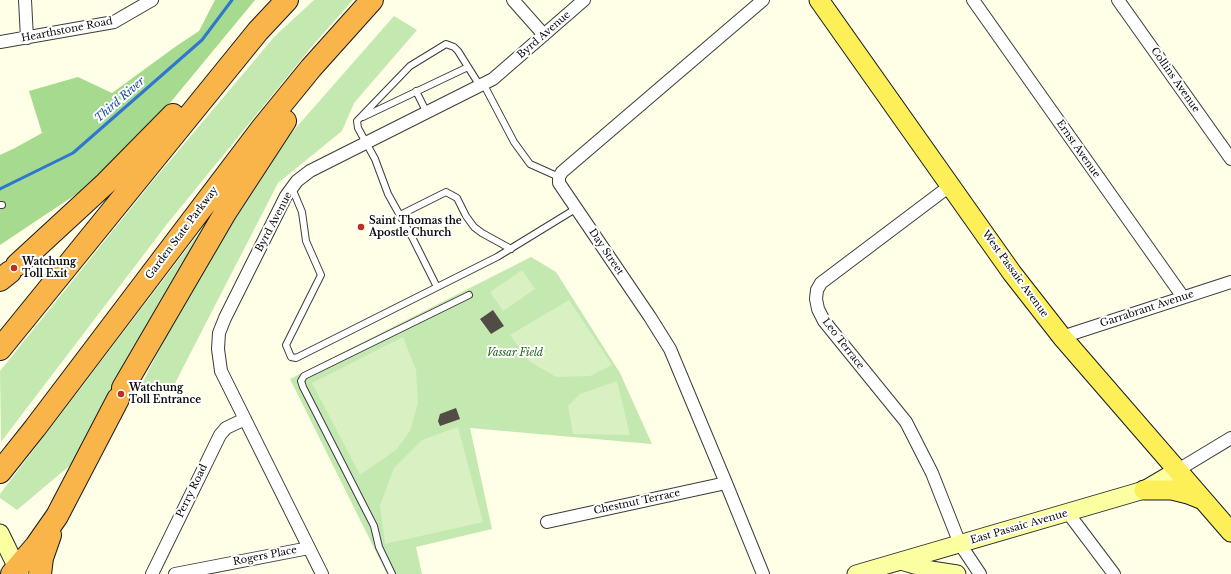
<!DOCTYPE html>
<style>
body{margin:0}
canvas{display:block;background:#fffee6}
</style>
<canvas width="1231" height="574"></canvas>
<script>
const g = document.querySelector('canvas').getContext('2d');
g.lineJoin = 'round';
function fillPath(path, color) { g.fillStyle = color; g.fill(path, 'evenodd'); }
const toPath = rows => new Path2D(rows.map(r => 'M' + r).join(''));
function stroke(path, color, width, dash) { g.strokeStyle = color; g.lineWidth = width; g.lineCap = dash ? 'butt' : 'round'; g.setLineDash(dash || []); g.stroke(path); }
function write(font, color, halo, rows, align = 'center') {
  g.font = font + ' "Libre Baskerville",serif'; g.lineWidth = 4; g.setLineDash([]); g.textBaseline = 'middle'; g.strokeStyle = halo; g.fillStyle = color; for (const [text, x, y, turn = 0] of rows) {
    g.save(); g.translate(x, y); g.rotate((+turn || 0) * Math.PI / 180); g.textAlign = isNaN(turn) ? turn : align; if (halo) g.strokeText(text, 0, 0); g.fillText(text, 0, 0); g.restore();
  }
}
const green = toPath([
 [314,0,353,0,314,44,167,224,1,442,0,371,152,182,275,36],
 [394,16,417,30,354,103,342,131,278,183,171,391,140,388,186,296,287,138],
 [205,225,80,457,17,510,0,498,0,494],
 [531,257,556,272,620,373,652,444,470,428,492,529,416,547,422,574,387,574,290,379]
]);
const forest = toPath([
 [215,0,255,0,117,167,0,245,0,155,15,148,42,133,29,91,78,77,112,93,175,47,199,31]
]);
const pitch = toPath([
 [522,270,535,289,503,311,490,292],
 [569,300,612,365,590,376,556,377,529,361,510,335],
 [403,337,416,370,418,403,410,431,396,450,360,475,312,383],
 [617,381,630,435,573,434,568,406,580,394],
 [458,427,483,522,385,544,380,505,394,468,422,440]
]);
const stream = toPath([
 [0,189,73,153,202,40,232,0]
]);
const building = toPath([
 [493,310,504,326,491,334,480,319],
 [456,408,460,419,440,426,438,421,440,414]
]);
const service = toPath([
 [484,85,514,142,530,164,559,177],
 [416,91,427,113],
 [363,117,468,67],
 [292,188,302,212,306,241,321,275,286,345,291,357,296,358,497,257,577,208],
 [0,205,2,205],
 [400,215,446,192,457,198,466,216,474,227,482,233,511,249],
 [437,287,412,237,388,194,375,159,358,128,357,121,410,66,446,44,454,47,458,51,480,86],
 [392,574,379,547,374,526,303,387,301,381,304,376,469,295]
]);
const minor = toPath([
 [25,0,27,38],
 [513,0,544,35],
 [763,0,562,172,559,177,559,183,650,317,670,349,726,483,763,574],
 [973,0,1183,297],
 [1118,0,1231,159],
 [0,42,114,22,152,0],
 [951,185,821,283,817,290,816,299,818,309,824,321,906,422,932,473,960,544,980,574],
 [1062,337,1231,282],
 [1178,470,1231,438],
 [1068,513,1114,574],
 [547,522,726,483],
 [152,574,220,435,226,428,245,419],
 [175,574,309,548],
 [322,574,221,371,218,349,219,333,225,318,286,196,297,181,310,171,493,79,584,0]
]);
const secondary = toPath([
 [0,533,20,574],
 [901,561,931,570,957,574],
 [856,574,1144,490,1178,470]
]);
const primary = toPath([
 [819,0,1012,273,1062,337,1231,532],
 [1144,490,1172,490,1188,494,1203,500]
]);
const motorway = toPath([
 [17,265,106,183,173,115],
 [0,280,10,272],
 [0,349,258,31,287,0],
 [123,388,225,213,285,121],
 [0,472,35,428,263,127,311,68,372,0],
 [12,574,36,546,57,516,118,399],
 [40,574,42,558,50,535]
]);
const markers = [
 [361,227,4,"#bc301f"],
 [14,268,4,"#bc301f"],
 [121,394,4,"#bc301f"]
];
const streetNames = [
 ["Hearthstone Road",67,30,-11],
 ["Byrd Avenue",544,35,-41],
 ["Collins Avenue",1175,80,55],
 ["Ernst Avenue",1078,149,55],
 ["Byrd Avenue",274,222,-62],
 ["Garden State Parkway",182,233,-53],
 ["Day Street",606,252,56],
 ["West Passaic Avenue",1015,274,54],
 ["Garrabrant Avenue",1147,309,-18],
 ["Leo Terrace",843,344,52],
 ["Perry Road",192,491,-64],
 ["Chestnut Terrace",637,502,-12],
 ["East Passaic Avenue",1019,527,-16],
 ["Rogers Place",265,556,-11]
];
const poiNames = [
 ["Saint Thomas the",369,221],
 ["Apostle Church",369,233],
 ["Watchung",22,262],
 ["Toll Exit",22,274],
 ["Watchung",129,388],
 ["Toll Entrance",129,400]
];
const parkNames = [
 ["Vassar Field",515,353]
];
const waterNames = [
 ["Third River",120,100,-41]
];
fillPath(green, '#c4e9b0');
fillPath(forest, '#a5da8f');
fillPath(pitch, '#d9f0c2');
stroke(stream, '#2e76d0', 3);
fillPath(building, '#524c46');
stroke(service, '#3c3c3c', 8);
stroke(minor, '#3c3c3c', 14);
stroke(secondary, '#2b2b2b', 19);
stroke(primary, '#1a1a1a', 21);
stroke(motorway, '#1a1a1a', 24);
stroke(service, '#fff', 6);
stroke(minor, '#fff', 12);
stroke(secondary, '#fbffa1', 17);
stroke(primary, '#fdef58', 19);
stroke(motorway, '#f9b54a', 22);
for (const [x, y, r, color] of markers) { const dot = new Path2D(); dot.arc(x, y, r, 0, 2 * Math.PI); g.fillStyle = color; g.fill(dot); stroke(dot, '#fff', 1.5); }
write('10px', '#090909', '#fff', streetNames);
write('bold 10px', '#090909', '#fff', poiNames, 'left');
write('italic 10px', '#1d611a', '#fff', parkNames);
write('italic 11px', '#114a9d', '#fff', waterNames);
</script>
